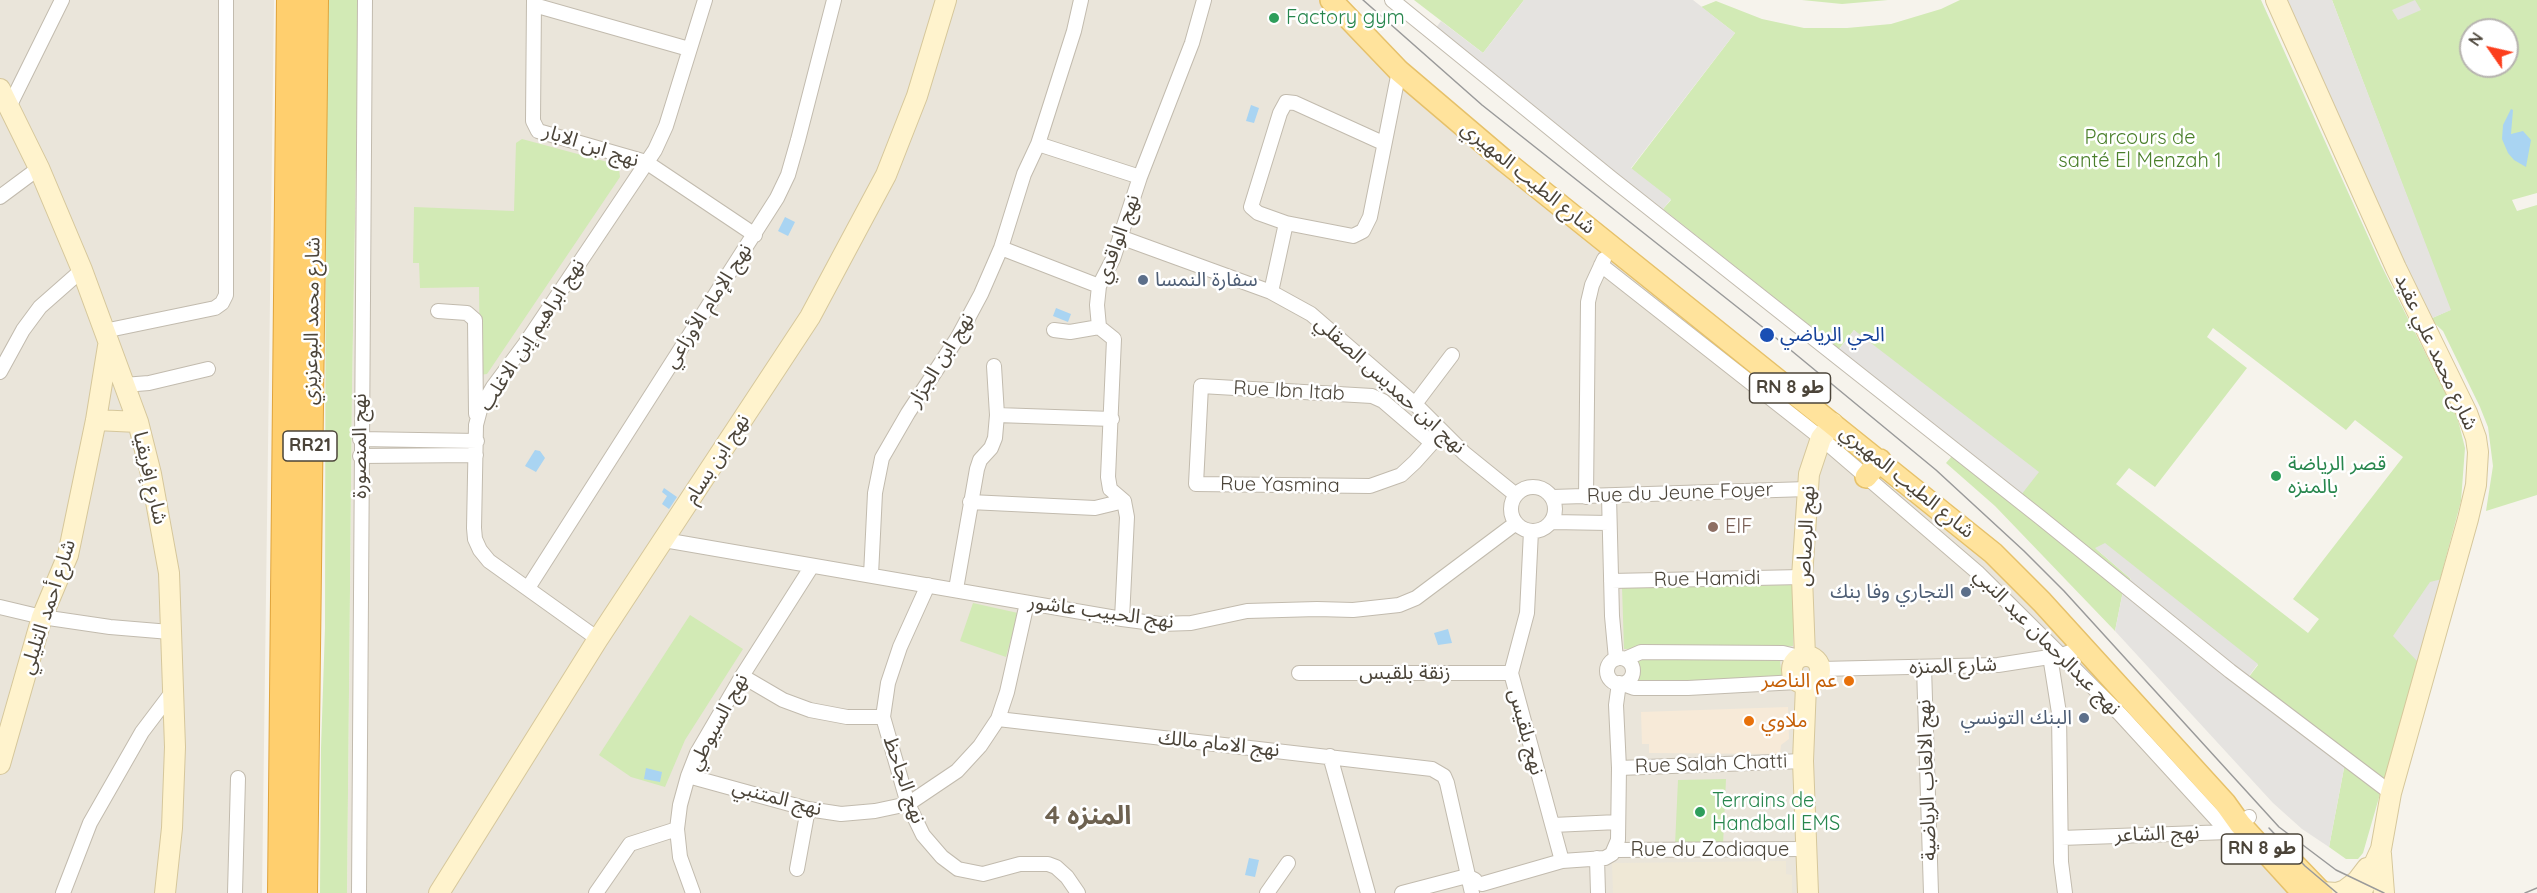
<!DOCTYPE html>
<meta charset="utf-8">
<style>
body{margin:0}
#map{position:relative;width:2537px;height:893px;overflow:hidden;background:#f6f3ec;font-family:Quicksand,sans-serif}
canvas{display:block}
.north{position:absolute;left:2459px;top:18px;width:60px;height:60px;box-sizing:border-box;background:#fff;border:2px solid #b7b4b0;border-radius:50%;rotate:304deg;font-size:16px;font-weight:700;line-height:24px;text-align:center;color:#4b4439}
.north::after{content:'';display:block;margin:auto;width:21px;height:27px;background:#fc3f1d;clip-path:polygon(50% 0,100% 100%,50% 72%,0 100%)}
</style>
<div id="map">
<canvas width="2537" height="893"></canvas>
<div class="north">N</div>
</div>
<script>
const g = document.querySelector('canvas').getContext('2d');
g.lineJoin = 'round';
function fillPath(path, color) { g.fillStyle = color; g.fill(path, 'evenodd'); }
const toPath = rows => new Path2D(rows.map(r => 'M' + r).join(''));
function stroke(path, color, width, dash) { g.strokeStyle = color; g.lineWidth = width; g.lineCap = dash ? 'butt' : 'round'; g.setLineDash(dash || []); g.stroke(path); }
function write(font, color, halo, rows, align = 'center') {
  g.font = font + ' Quicksand,"Noto Sans Arabic",sans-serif'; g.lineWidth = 5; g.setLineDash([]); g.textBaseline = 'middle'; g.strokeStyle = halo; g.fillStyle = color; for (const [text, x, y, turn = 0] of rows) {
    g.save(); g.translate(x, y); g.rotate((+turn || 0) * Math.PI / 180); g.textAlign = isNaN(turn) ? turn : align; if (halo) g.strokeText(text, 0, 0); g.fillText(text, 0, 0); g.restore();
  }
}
const residential = toPath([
 [0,0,274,0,262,893,0,893],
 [359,0,1319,0,1388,72,1991,558,2140,720,2289,893,347,893,352,387]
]);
const commercial = toPath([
 [1788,707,1789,739,1781,745,1780,754,1649,753,1649,744,1642,744,1641,712]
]);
const education = toPath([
 [1786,861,1786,874,1792,875,1792,893,1613,893,1612,863]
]);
const green = toPath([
 [326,0,359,0,352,387,347,893,320,893,321,748,325,628],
 [1414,0,1524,0,1483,53],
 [1802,0,1888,0,1842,4],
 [1960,0,2261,0,2381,265,2457,416,2465,448,2461,501,2418,662,2363,853,2358,859,2346,859,2329,847,2345,763,2242,686,2258,665,2095,548,2131,579,2123,591,2115,631,1995,506,1946,463,1952,456,1854,330,1839,349,1663,209,1671,200,1631,169,1735,33,1701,7,1716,1,1762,19,1804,28,1847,28,1891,24,1941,9],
 [2213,328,2346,430,2355,420,2403,457,2293,599,2319,619,2308,633,2116,484,2129,468,2155,487,2247,368,2207,337],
 [2332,0,2537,0,2537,193,2512,200,2517,211,2537,205,2537,495,2486,511,2493,466,2488,427,2480,407,2443,331,2430,319,2450,310],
 [2471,30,2507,30,2507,66,2471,66],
 [522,139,615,164,619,169,620,177,487,374,480,375,479,287,420,288,419,263,413,263,414,207,514,211,516,143],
 [1793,585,1793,646,1624,649,1622,587],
 [973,603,1018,613,1006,657,960,641],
 [690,615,743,649,685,740,665,787,631,777,599,755],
 [1784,655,1780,662,1783,682,1630,683,1636,676,1636,665,1631,658],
 [1726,779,1723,845,1675,845,1678,780]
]);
const parking = toPath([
 [1524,0,1693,0,1735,33,1631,168,1671,199,1663,209,1432,33,1441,21,1483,53],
 [2285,0,2332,0,2451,310,2430,319],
 [2415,0,2421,10,2398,20,2392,10],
 [1854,330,2039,472,2014,504,1830,361],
 [2105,543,2258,664,2242,685,2345,763,2329,847,2302,829,2273,803,2115,631,2123,591,2131,579,2095,548],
 [2442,579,2418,662,2393,636,2430,582]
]);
const water = toPath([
 [1251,105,1259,108,1254,123,1246,121],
 [2511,109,2513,110,2511,134,2523,131,2531,140,2526,167,2514,160,2508,153,2502,139,2503,125],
 [785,217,795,222,788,236,778,231],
 [1056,308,1071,314,1068,322,1053,316],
 [535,450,540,451,545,458,536,472,525,466],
 [664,488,677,497,669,509,662,504,667,496,662,492],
 [1448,629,1452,643,1438,645,1434,633],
 [646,768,662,772,660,782,644,779],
 [1249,858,1259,860,1255,877,1245,875]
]);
const street = toPath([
 [534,0,533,121,538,131,646,162,755,235],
 [1081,0,1074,31,1038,144,1140,177],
 [1392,0,1611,178,2041,518,2230,671,2391,793],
 [534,5,689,49],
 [9,107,62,0],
 [1383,143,1295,103,1286,102,1280,113,1251,207,1258,213,1286,223,1353,236,1363,231,1370,217,1399,71],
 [0,197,39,168],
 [1120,237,1271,292,1311,314,1415,404,1464,453,1516,495],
 [1001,248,1024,174,1038,144],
 [1601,265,1821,438,1977,572,2120,714,2228,832],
 [1271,292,1286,223],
 [438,311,467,313,475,320,476,414],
 [1054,330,1070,332,1099,327],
 [104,331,215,308,222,303,226,295,226,0],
 [0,372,23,330,40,307,82,270],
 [124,385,149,383,208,369],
 [1415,404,1452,355],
 [997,415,1112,419],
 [360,439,477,441],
 [1432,443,1383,401,1372,396,1201,386,1196,484,1370,486,1401,475,1415,462,1432,443,1442,431],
 [360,456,476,455],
 '1511 509a22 22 0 1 1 44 0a22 22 0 1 1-44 0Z',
 [1609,496,1612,616,1616,659],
 [1552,497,1808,489],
 [1586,497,1588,302,1592,285,1604,259],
 [970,502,1095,508,1124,501],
 [1552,522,1609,523],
 [1531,531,1527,613,1511,673,1562,861],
 [664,540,1122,619,1160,624,1191,623,1247,611,1317,609,1353,610,1399,605,1416,598,1516,523],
 [871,575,875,493,882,458,908,413,958,337,981,294,1001,248,1099,286],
 [1611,581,1802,577],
 [928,585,900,647,888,683,883,717,908,804,923,835,942,857,958,869,983,874,1020,864,1048,864,1056,867,1067,877,1078,893],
 [528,588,777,198,788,175,798,140,834,0],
 [956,589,977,469,980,460,991,448,995,438,997,415,994,366],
 [0,607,42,617,110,627,170,632],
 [1122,619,1127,517,1124,501,1110,489,1108,477,1114,339,1099,327,1097,305,1099,286,1113,259,1140,177,1192,43,1204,0],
 [598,639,489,561,480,550,475,539,474,528,476,425,480,410,493,387,525,344,655,150,666,126,705,0],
 [2050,656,2059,713,2061,862,2065,893],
 '1607 671a13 13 0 1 1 26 0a13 13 0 1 1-26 0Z',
 [1625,659,1641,652,1783,653,1799,657],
 [1924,667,1931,893],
 [1820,669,1998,665,2062,655,2083,647],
 [1299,673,1511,673],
 [742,676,783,700,810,710,847,717,883,717],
 [1623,684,1634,688,1688,688,1797,682],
 [998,719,1432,769,1444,776,1447,783,1472,893],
 [1330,756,1368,893],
 [1619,768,1803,761],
 [688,776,808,809,841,814,875,811,908,804,957,771,980,746,998,719,1007,692,1027,603],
 [1553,825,1618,822],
 [2061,838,2228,832,2249,817],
 [1615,850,1805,849],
 [1597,858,1598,893],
 [797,869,808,809],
 [1482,884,1562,861,1605,858,1612,854,1618,840,1619,768,1616,705,1619,683],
 [63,893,90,823,142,732,173,691],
 [235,893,238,778],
 [359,893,365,0],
 [596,893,630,844,677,829],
 [693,893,680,857,677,829,680,805,688,776,697,753,742,676,812,566],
 [1267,893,1288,863],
 [1402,893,1467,876,1475,880]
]);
const secondary = toPath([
 [2276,0,2396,268,2467,413,2476,438,2478,452,2476,485,2468,519,2391,793,2381,849,2361,893],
 [0,89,39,168,82,270,138,422,151,474,169,573,175,747,172,828,165,893],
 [96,420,138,422],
 '1792 670a14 14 0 1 1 28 0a14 14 0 1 1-28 0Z',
 [1805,656,1802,577,1809,474,1821,438,1833,423],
 [1806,685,1803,761,1808,893],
 [0,764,42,617,68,555,96,420,108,346],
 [2381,854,2384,893],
 [2321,892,2337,893,2345,890,2357,881,2367,868],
 [439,893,598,639,810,317,886,175,917,96,946,0]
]);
const primary = toPath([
 [1331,0,1399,71,1506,162,1993,553,2042,602,2225,803,2240,824,2303,893],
 [1866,477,1880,460],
 [2296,866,2322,893]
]);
const highway = toPath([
 [281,893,290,0],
 [304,893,315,0]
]);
const tram = toPath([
 [1363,0,1482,105,1770,333,1936,470,2024,551,2064,591,2279,827,2336,870,2384,893],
 [2269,828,2305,866,2337,893],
 [2525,893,2537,888]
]);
const markers = [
 [1274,18,6,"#2e9e5b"],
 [1143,280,6,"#5c6f8a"],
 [1767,335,8,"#1a4fb4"],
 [2276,476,6,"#2e9e5b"],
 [1713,527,6,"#8d6e63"],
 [1966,592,6,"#5c6f8a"],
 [1849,681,6,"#e8710a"],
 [2084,718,6,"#5c6f8a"],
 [1749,721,6,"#e8710a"],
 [1700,812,6,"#2e9e5b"]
];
const shields = [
 [1790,388,81],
 [310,446,54],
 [2262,849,81]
];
const shieldNames = [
 ["RN 8 طو",1790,388],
 ["RR21",310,446],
 ["RN 8 طو",2262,849]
];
const leisureNames = [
 ["Factory gym",1286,18],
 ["قصر الرياضة",2288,464],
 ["بالمنزه",2288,487],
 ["Terrains de",1712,801],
 ["Handball EMS",1712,824]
];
const parkNames = [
 ["Parcours de",2140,138],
 ["santé El Menzah 1",2140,161]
];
const streetNames = [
 ["نهج ابن الابار",591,146,18],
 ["شارع الطيب المهيري",1528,178,39],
 ["نهج الواقدي",1118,239,-70],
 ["نهج الإمام الأوزاعي",708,306,-57],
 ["شارع محمد البوعزيزي",312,321,-89],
 ["نهج ابراهيم إبن الاغلب",532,335,-57],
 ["شارع محمد علي عقيد",2436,352,65],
 ["نهج ابن الجزار",941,360,-58],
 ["نهج ابن حمديس الصقلي",1390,385,42],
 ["Rue Ibn Itab",1289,391,3],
 ["نهج المنصورة",360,446,-90],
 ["نهج ابن بسام",717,459,-57],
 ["شارع إفريقيا",150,478,77],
 ["شارع الطيب المهيري",1907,482,39],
 ["Rue Yasmina",1280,485,1],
 ["Rue du Jeune Foyer",1680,493,-2],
 ["نهج الرصاص",1806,536,-87],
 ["Rue Hamidi",1707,579,-1],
 ["شارع أحمد التليلي",48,607,-72],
 ["نهج الحبيب عاشور",1101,612,8],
 ["نهج عبدالرحمان عبد النبي",2047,642,45],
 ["شارع المنزه",1953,666,-2],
 ["زنقة بلقيس",1405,673],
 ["نهج السيوطي",718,722,-62],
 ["نهج بلقيس",1526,732,75],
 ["نهج الامام مالك",1219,744,6],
 ["Rue Salah Chatti",1711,764,-2],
 ["نهج الجاحظ",904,780,71],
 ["نهج الالعاب الرياضية",1927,780,-92],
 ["نهج المتنبي",777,798,15],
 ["نهج الشاعر",2157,834,-2],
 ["Rue du Zodiaque",1710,850]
];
const serviceNames = [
 ["سفارة النمسا",1155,280,"left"],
 ["التجاري وفا بنك",1954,592],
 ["البنك التونسي",2072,718]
];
const transitNames = [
 ["الحي الرياضي",1780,335]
];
const educationNames = [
 ["EIF",1725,527]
];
const foodNames = [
 ["عم الناصر",1837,681],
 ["ملاوي",1761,721,"left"]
];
const districtNames = [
 ["المنزه 4",1088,816]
];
fillPath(residential, '#eae5da');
fillPath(commercial, '#f7ead8');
fillPath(education, '#efe8d6');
fillPath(green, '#d2eab5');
fillPath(parking, '#e5e3e0');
fillPath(water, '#a9d4f2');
stroke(street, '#c2bbae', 16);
stroke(secondary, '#d6c79b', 22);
stroke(primary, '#e6c16a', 24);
stroke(highway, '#e0a43c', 28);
stroke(street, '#fff', 14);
stroke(secondary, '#fff3cd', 20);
stroke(primary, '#ffe39c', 21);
stroke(highway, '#ffcf6e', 26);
stroke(tram, '#9a9a9a', 1.5);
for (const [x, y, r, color] of markers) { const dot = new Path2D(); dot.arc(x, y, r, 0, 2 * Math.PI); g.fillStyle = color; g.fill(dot); stroke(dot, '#fff', 2); }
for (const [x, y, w] of shields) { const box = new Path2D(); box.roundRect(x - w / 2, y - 15, w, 30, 4.5); g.fillStyle = '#fff'; g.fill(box); stroke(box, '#4b4439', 1.5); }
write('bold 18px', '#4b4439', null, shieldNames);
write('20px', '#27864d', '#fff', leisureNames, 'left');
write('20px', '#4a7f2a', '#fff', parkNames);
write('20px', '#4b4439', '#fff', streetNames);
write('20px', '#4e5e75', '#fff', serviceNames, 'right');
write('20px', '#164399', '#fff', transitNames, 'left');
write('20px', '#785e54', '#fff', educationNames, 'left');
write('20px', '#c56008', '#fff', foodNames, 'right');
write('bold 26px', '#6e6250', '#fff', districtNames);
</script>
